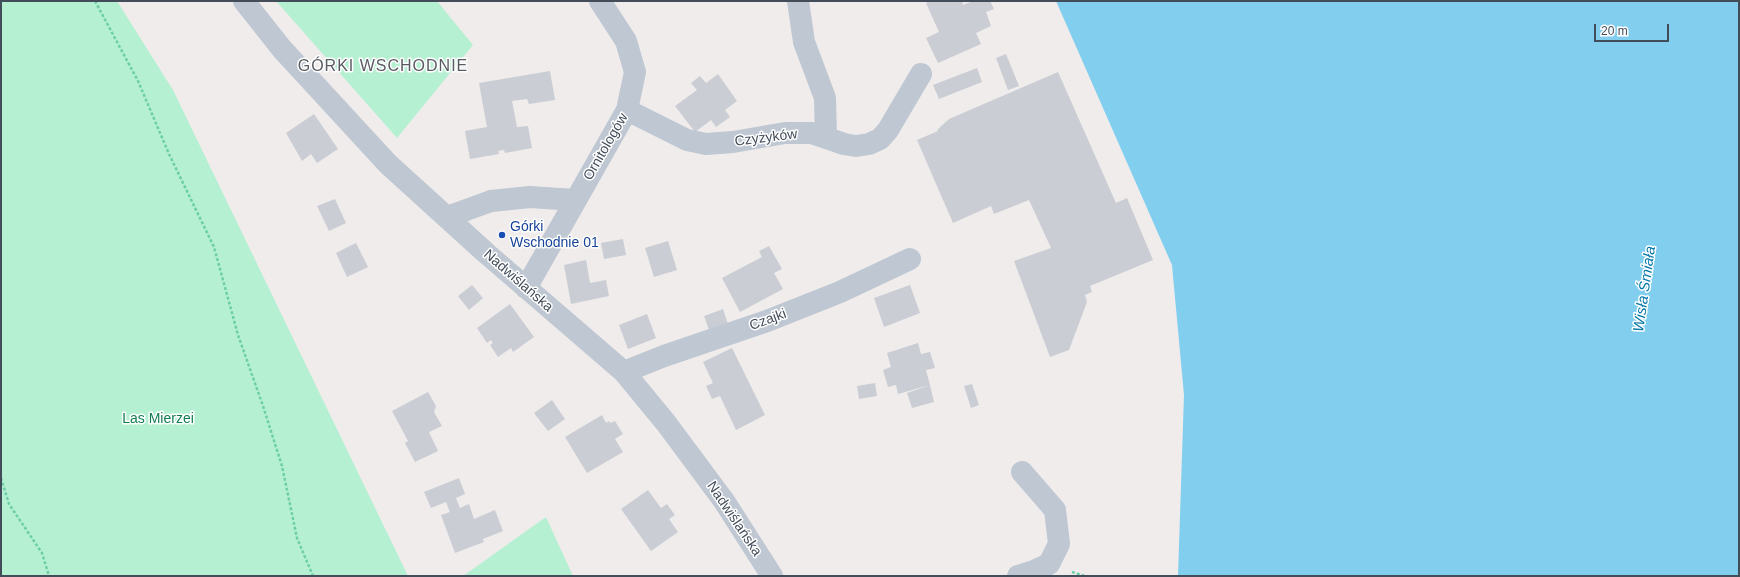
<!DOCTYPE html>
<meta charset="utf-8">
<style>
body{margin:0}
#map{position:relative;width:1740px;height:577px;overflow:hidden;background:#efeceb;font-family:Helvetica,sans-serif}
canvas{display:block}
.frame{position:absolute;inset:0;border:2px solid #434d5a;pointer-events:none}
.scale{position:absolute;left:1594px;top:24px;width:75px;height:18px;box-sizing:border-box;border:2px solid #434d5a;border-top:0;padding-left:5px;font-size:12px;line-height:14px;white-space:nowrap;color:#434d5a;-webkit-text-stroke:3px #fff;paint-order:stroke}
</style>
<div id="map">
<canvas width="1740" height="577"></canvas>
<div class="frame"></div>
<div class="scale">20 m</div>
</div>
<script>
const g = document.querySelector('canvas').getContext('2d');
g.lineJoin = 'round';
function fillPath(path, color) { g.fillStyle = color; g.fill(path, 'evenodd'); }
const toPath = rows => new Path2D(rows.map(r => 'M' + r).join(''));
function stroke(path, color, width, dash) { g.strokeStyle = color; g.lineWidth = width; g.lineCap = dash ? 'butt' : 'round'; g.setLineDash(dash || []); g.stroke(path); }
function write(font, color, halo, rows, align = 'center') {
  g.font = font + ' Helvetica,sans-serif'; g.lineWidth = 3; g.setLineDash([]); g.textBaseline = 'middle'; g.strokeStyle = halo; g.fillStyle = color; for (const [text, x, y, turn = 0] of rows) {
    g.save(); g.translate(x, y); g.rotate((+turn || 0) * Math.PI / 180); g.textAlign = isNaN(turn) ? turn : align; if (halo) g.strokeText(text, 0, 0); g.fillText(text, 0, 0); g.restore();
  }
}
const green = toPath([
 [1,1,117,1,173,90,408,576,1,576],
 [276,1,437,1,473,45,397,138],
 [546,517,573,576,463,576]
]);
const water = toPath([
 [1056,1,1739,1,1739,576,1178,576,1184,395,1172,265]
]);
const building = toPath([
 [930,1,962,1,963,5,973,1,990,1,994,9,986,12,991,26,976,33,981,44,938,63,926,38,939,32,926,3],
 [1006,54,1019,86,1008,90,996,58],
 [977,68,982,82,939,99,933,85],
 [550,71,555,100,529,104,527,99,512,101,517,127,528,126,532,148,505,153,504,150,498,151,499,154,470,159,465,131,487,127,479,83],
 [1058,72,1116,203,1127,198,1153,260,1090,286,1092,292,1085,295,1087,302,1069,350,1050,357,1014,261,1051,248,1029,200,994,214,991,206,953,223,917,140,938,131,937,130,949,119],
 [718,74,737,101,725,110,730,117,716,127,711,120,695,132,675,106,697,90,691,83,700,76,706,83],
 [314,114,338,149,317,163,311,154,302,161,286,133],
 [335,199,346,223,329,231,317,206],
 [623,239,626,255,604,259,601,243],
 [668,241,677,270,654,277,645,248],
 [356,243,368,267,347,277,336,253],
 [769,246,782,269,774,273,783,289,740,312,722,278,762,257,759,251],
 [586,260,590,283,606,280,609,296,571,304,564,265],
 [472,285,483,298,469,310,458,296],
 [910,285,920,313,884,327,874,298],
 [510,304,534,337,513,352,511,348,498,357,490,345,493,343,491,340,487,343,477,328],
 [723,309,728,324,709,330,704,316],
 [647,314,656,338,628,349,619,325],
 [918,343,921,354,930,352,935,368,926,370,930,385,898,394,896,385,888,387,883,370,891,367,887,353],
 [732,348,765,415,736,430,720,396,712,399,706,386,713,383,703,362],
 [875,383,877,396,859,399,857,386],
 [972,384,979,405,971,408,964,386],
 [930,385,934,402,912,408,907,393],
 [428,392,436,406,434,412,442,426,429,432,438,451,415,462,405,443,408,441,392,411],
 [552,400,565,419,548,431,534,413],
 [602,415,606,423,609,421,610,423,615,421,623,434,615,439,623,452,587,473,565,437],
 [459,478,465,494,456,498,460,508,469,504,474,519,495,510,503,531,483,539,484,542,455,553,441,515,450,512,446,502,431,508,424,492],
 [648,490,661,508,667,504,675,515,669,519,678,532,651,551,621,509]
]);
const path = toPath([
 [95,1,138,81,169,154,214,247,238,335,263,406,282,466,297,538,313,576],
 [1,478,9,504,42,553,49,576],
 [1072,572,1085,576]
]);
const minor = toPath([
 [244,1,282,49,388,164,486,253,624,372,666,423,724,501,772,576],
 [798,1,804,42,825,98,826,138],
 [627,110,687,140,706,144,733,142,785,133,812,133,844,144,856,146,869,144,880,139,888,130,921,74],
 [447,217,491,201,530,197,575,200],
 [526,288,627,110,635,72,626,41,600,1],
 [624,372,664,356,767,321,840,292,910,259],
 [1018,576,1034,571,1049,564,1059,544,1055,510,1022,472]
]);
const markers = [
 [502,235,4,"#1a4fb4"]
];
const streetNames = [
 ["Czyżyków",766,138,-7],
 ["Ornitologów",606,147,-60],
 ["Nadwiślańska",518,281,41],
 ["Czajki",768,320,-20],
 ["Nadwiślańska",734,519,56]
];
const transitNames = [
 ["Górki",510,227],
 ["Wschodnie 01",510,243]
];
const parkNames = [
 ["Las Mierzei",158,419]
];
const waterNames = [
 ["Wisła Śmiała",1645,289,-82]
];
const quarterNames = [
 ["GÓRKI WSCHODNIE",383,67]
];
fillPath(green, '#b6f0d2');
fillPath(water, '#81ceef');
fillPath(building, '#cacdd4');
stroke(path, '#6dcfa8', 2.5, [3, 2]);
stroke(minor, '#bec7d2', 22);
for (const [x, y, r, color] of markers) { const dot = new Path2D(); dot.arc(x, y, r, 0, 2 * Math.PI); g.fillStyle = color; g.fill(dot); stroke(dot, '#fff', 1.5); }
write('14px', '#434d5a', '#fff', streetNames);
write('14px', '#164399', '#fff', transitNames, 'left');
write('14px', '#127d51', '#fff', parkNames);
write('italic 15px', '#0678aa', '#fff', waterNames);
g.letterSpacing = '1px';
write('16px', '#585b61', '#fff', quarterNames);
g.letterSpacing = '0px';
</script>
